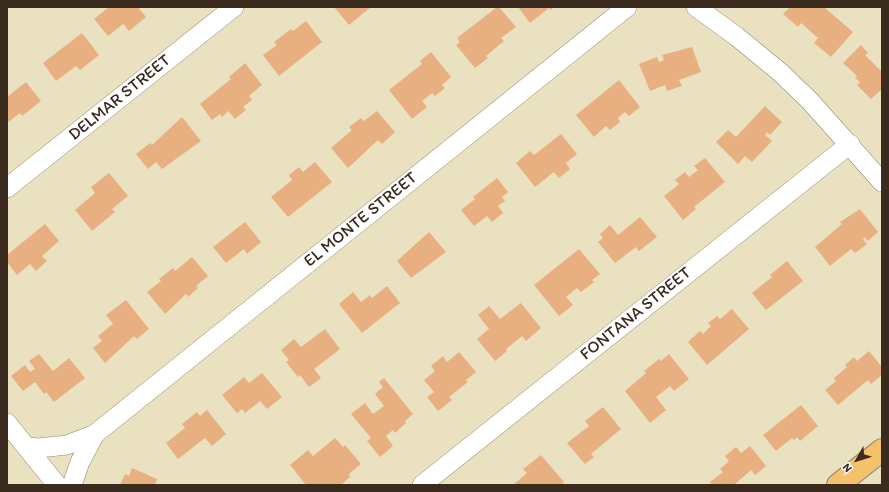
<!DOCTYPE html>
<style>
body{margin:0}
#map{position:relative;width:889px;height:492px;overflow:hidden;background:#eae1c0;font-family:Itim,sans-serif}
canvas{display:block}
.frame{position:absolute;inset:0;border:8px solid #3b2a1e;pointer-events:none}
.north{position:absolute;left:837px;top:440px;width:40px;height:40px;-webkit-text-stroke:3px #fff;paint-order:stroke;rotate:231deg;font-size:11px;font-weight:700;line-height:16px;text-align:center;color:#3b2a1e}
.north::after{content:'';display:block;margin:auto;width:14px;height:18px;background:#3b2a1e;clip-path:polygon(50% 0,100% 100%,50% 72%,0 100%)}
</style>
<div id="map">
<canvas width="889" height="492"></canvas>
<div class="frame"></div>
<div class="north">N</div>
</div>
<script>
const g = document.querySelector('canvas').getContext('2d');
g.lineJoin = 'round';
function fillPath(path, color) { g.fillStyle = color; g.fill(path, 'evenodd'); }
const toPath = rows => new Path2D(rows.map(r => 'M' + r).join(''));
function stroke(path, color, width, dash) { g.strokeStyle = color; g.lineWidth = width; g.lineCap = dash ? 'butt' : 'round'; g.setLineDash(dash || []); g.stroke(path); }
function write(font, color, halo, rows, align = 'center') {
  g.font = font + ' Itim,sans-serif'; g.lineWidth = 4; g.setLineDash([]); g.textBaseline = 'middle'; g.strokeStyle = halo; g.fillStyle = color; for (const [text, x, y, turn = 0] of rows) {
    g.save(); g.translate(x, y); g.rotate((+turn || 0) * Math.PI / 180); g.textAlign = isNaN(turn) ? turn : align; if (halo) g.strokeText(text, 0, 0); g.fillText(text, 0, 0); g.restore();
  }
}
const building = toPath([
 [109,7,138,7,146,17,129,31,123,24,108,36,94,19],
 [334,7,371,7,349,25],
 [497,7,499,7,516,27,501,38,504,41,486,56,488,58,475,68,456,45,460,42,457,38],
 [518,7,554,7,551,10,549,8,530,23],
 [790,7,824,7,853,32,831,57,814,43,818,38,801,23,798,27,783,14],
 [306,21,322,42,279,76,263,55,277,45,274,42,291,29,293,31],
 [82,33,99,55,80,70,76,66,56,81,43,63],
 [861,45,868,53,865,55,882,72,882,89,871,99,857,85,860,82,855,78,857,76,843,63],
 [692,47,701,72,679,80,682,86,667,91,665,85,650,91,639,64,657,57,659,62,664,60,662,55],
 [431,52,451,77,442,85,445,88,435,96,432,93,422,101,427,107,412,119,389,90,422,64,420,61],
 [245,63,262,85,249,96,252,100,243,107,246,110,235,119,228,111,222,117,220,114,212,120,200,104,231,79,229,77],
 [619,80,640,107,629,116,625,112,618,118,620,122,610,130,606,126,594,137,576,115],
 [26,82,41,101,22,116,20,113,7,123,7,97],
 [765,106,782,122,770,135,767,132,765,135,772,141,752,162,745,156,738,164,716,142,728,130,736,137],
 [377,111,395,132,382,144,378,140,348,168,331,148,352,130,349,127,361,118,364,121],
 [182,117,201,141,162,169,156,162,148,169,136,154,150,143,152,145],
 [561,134,577,154,566,163,570,169,559,178,554,172,535,187,516,163,530,151,534,155],
 [705,158,725,182,694,207,696,209,683,220,664,196,679,184,675,180,685,172,689,177,698,170,694,166],
 [315,162,332,182,288,217,271,197,292,180,289,175,299,167,303,172],
 [109,173,128,196,112,209,115,212,92,231,75,210,95,193,91,187],
 [497,178,508,192,502,197,505,201,498,206,503,213,492,222,487,216,474,226,461,210,475,199,473,197],
 [860,209,878,232,868,241,865,237,863,239,867,244,855,253,851,249,830,266,815,247,842,224,840,222],
 [640,217,657,237,639,251,636,247,615,263,598,242,603,238,600,234,610,225,618,235],
 [245,222,261,242,247,254,244,249,226,263,213,247],
 [45,224,59,241,42,256,47,261,36,271,30,264,17,275,7,262,7,255],
 [429,232,446,252,411,278,397,261],
 [579,249,600,274,592,280,594,282,581,292,577,288,566,297,573,305,559,316,534,285],
 [192,257,208,276,196,286,198,288,188,297,186,294,165,314,147,292,161,281,159,279,173,268,175,271],
 [787,261,803,281,766,310,752,293,772,277,770,275],
 [387,286,400,303,362,333,339,304,353,292,361,302,370,295,372,298],
 [126,300,149,329,137,339,134,336,105,363,93,348,102,341,98,336,113,324,106,315],
 [521,303,541,328,526,341,522,336,506,349,507,351,495,361,477,339,489,329,478,315,489,306,500,319],
 [732,309,749,329,707,365,688,342,700,331,703,334,711,326,708,323,717,316,720,319],
 [325,329,340,349,314,369,321,378,309,387,300,375,298,377,286,362,289,360,281,350,294,339,301,347],
 [869,351,882,367,882,375,871,384,868,380,838,405,825,390,836,381,834,378,847,367,845,365,854,357,857,361],
 [459,352,476,372,466,380,468,382,449,397,452,400,438,411,427,397,434,392,424,380,435,371,431,366,443,356,447,362],
 [39,354,53,371,69,358,85,378,54,402,46,392,44,394,35,382,23,391,11,376,25,365,30,372,35,369,29,361],
 [669,354,689,379,674,391,670,386,656,397,666,410,650,423,625,391,646,373,644,371,659,359,661,361],
 [262,373,282,397,267,409,260,401,245,413,242,409,237,413,222,395,244,377,249,383],
 [384,378,413,414,405,421,406,423,395,433,393,430,386,436,393,446,380,457,367,441,371,438,351,414,365,403,373,414,384,406,375,394,383,387,379,382],
 [801,405,818,426,800,441,797,437,794,440,792,438,776,451,763,435],
 [603,407,621,429,591,454,594,457,585,464,567,443,589,426,585,421],
 [207,410,226,434,212,446,205,438,178,459,166,443,185,428,182,424,197,412,200,416],
 [335,438,343,447,345,445,361,464,349,474,350,477,342,484,343,485,306,485,290,465,308,450,313,456],
 [750,446,766,466,755,475,751,470,734,485,712,485,710,482,723,472,720,469,729,461,725,456,736,447,741,453],
 [541,455,564,482,561,485,513,485,527,473,523,469],
 [132,468,157,479,155,485,120,485,125,474,129,476]
]);
const minor = toPath([
 [696,7,736,36,781,73,810,101,882,182],
 [7,188,234,7],
 [7,423,57,485],
 [26,447,39,448,67,445,95,434,627,7],
 [72,485,80,462,95,434],
 [422,485,850,144]
]);
const major = toPath([
 [838,485,882,450]
]);
const streetNames = [
 ["DELMAR STREET",120,98,-39],
 ["EL MONTE STREET",361,220,-39],
 ["FONTANA STREET",636,314,-39]
];
fillPath(building, '#e8b080');
stroke(minor, '#92866f', 20);
stroke(major, '#92866f', 24);
stroke(minor, '#fff', 19);
stroke(major, '#f4c26a', 22);
write('17px', '#3b2a1e', '#fff', streetNames);
</script>
